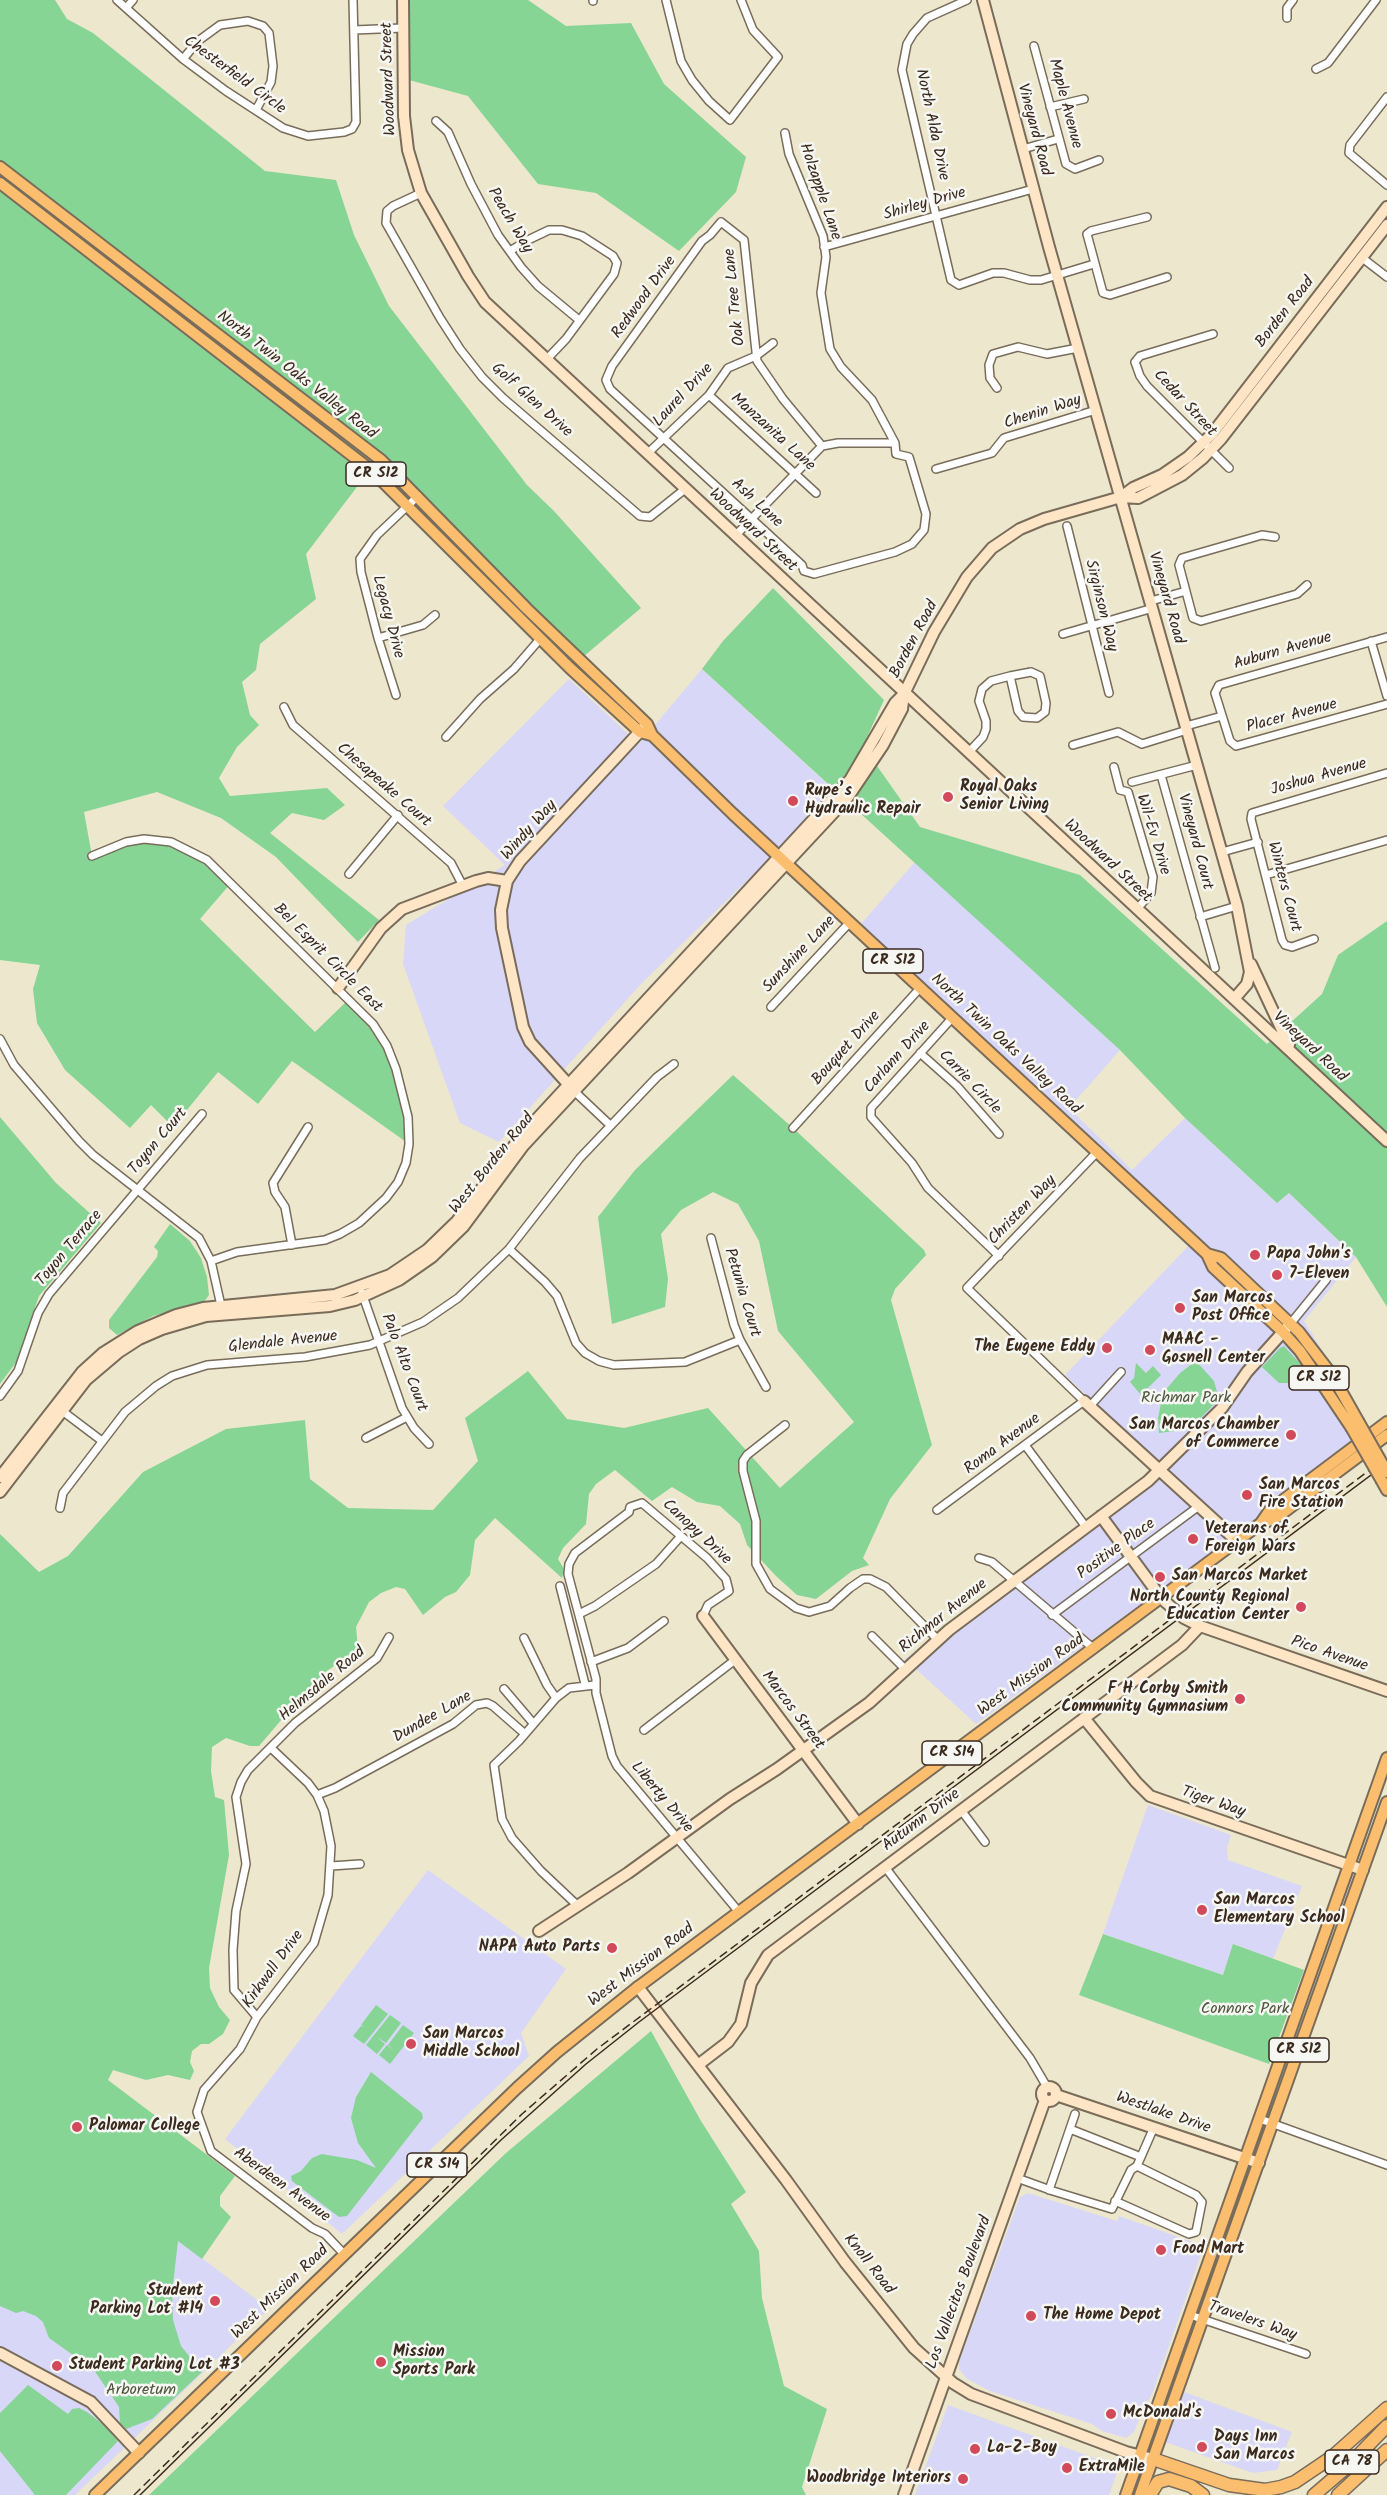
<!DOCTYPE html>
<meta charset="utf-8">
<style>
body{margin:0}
canvas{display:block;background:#ece7cd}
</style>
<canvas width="1387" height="2495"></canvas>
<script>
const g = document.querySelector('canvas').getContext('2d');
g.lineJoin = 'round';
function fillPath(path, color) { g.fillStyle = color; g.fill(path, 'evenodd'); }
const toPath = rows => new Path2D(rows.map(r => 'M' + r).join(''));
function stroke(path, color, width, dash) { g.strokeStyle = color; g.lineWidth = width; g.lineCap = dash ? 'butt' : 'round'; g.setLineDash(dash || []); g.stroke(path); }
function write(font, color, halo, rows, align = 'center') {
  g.font = font + ' Kalam,sans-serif'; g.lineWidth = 5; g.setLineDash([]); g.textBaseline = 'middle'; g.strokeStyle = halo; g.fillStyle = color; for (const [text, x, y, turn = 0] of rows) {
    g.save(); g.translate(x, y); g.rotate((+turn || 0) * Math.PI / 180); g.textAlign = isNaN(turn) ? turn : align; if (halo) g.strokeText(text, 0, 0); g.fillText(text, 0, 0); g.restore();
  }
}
const built = toPath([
 [702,669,833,789,765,863,640,985,499,1142,460,1123,403,964,406,925,505,865,443,806,569,679,639,744],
 [915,862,1120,1050,1069,1108,1132,1170,1185,1118,1277,1203,1289,1193,1356,1257,1304,1321,1369,1426,1225,1543,976,1724,905,1659,1166,1473,1065,1375,1198,1236,861,924],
 [0,1746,93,2071,178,2240,269,2309,75,2495,0,2495],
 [1148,1805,1231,1835,1227,1848,1228,1860,1302,1886,1273,1959,1234,1944,1223,1975,1103,1934],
 [428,1870,566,1969,521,2033,529,2056,342,2234,225,2139],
 [1028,2193,1117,2221,1119,2216,1204,2246,1152,2394,1143,2409,1134,2432,1126,2438,1102,2431,1092,2424,990,2391,967,2379,959,2369,959,2362,1020,2197],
 [1184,2392,1292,2432,1277,2470,1253,2473,1165,2442],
 [948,2405,1108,2463,1117,2473,1109,2495,915,2495]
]);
const green = toPath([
 [0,0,55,0,67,19,93,33,265,171,336,180,354,235,389,306,527,485,554,511,641,608,577,662,373,469,0,188],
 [397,0,528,0,566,26,631,23,664,84,746,157,736,192,679,251,596,193,538,184,468,96,409,80,403,18],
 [0,190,366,475,306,554,316,599,260,644,256,670,242,682,250,715,259,725,237,747,219,778,230,796,327,788,345,805,324,820,292,813,270,833,379,920,358,942,276,857,221,818,157,792,84,812,92,856,144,839,190,850,231,883,200,919,315,1032,349,999,373,1024,396,1069,409,1144,292,1061,258,1104,218,1072,173,1127,151,1105,130,1128,65,1070,37,1023,33,989,40,965,0,960],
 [773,588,884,700,863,746,920,827,1080,875,1267,1044,1322,994,1338,955,1387,921,1387,1307,1356,1257,1289,1193,1277,1203,1185,1118,1120,1050,702,669,723,641],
 [733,1075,793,1128,924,1250,926,1255,895,1289,891,1300,932,1445,890,1499,863,1558,869,1565,852,1571,816,1599,797,1595,776,1576,747,1545,740,1524,720,1506,697,1502,672,1487,652,1501,615,1470,596,1484,589,1494,586,1524,563,1548,558,1559,564,1569,562,1578,495,1518,475,1540,470,1575,456,1592,445,1597,423,1615,405,1589,396,1587,381,1593,369,1602,356,1627,358,1649,327,1671,311,1686,305,1699,288,1712,259,1746,250,1746,226,1738,212,1747,211,1771,215,1797,224,1800,229,1855,209,1968,210,1988,219,2007,230,2020,223,2034,209,2044,201,2044,192,2051,190,2062,194,2071,190,2080,168,2075,146,2080,113,2070,108,2080,235,2176,220,2196,220,2206,231,2217,202,2259,178,2241,172,2293,173,2320,181,2346,202,2372,152,2419,126,2429,120,2423,119,2407,94,2370,49,2338,43,2322,36,2316,23,2311,16,2313,0,2306,0,1534,39,1572,68,1556,143,1472,226,1429,305,1420,310,1479,348,1508,433,1510,478,1461,465,1418,528,1371,567,1419,624,1428,708,1408,780,1488,854,1422,778,1331,759,1241,738,1204,713,1192,681,1210,661,1234,668,1279,665,1307,612,1324,598,1217,635,1170],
 [0,1117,56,1183,101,1223,39,1296,17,1361,0,1384],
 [170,1224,190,1241,201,1258,207,1277,209,1295,204,1302,153,1316,117,1335,109,1328,109,1320,157,1257,158,1251,154,1247],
 [1284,1346,1304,1368,1297,1375,1297,1383,1279,1383,1262,1367,1280,1348],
 [1196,1361,1214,1381,1219,1399,1193,1426,1184,1430,1159,1433,1158,1418,1163,1393,1180,1373],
 [1136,1363,1146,1373,1153,1366,1161,1375,1141,1395,1130,1382,1134,1378],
 [1103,1934,1223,1975,1233,1944,1304,1970,1269,2064,1079,1995],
 [376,2005,388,2014,364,2044,353,2036,361,2026,364,2027,361,2025],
 [390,2015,401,2023,386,2043,377,2037,385,2044,377,2054,366,2045],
 [403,2025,414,2033,390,2064,379,2055,387,2045,395,2051,388,2045],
 [651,2031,701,2121,746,2192,731,2204,759,2251,762,2298,784,2386,827,2409,802,2487,806,2495,149,2495,506,2153],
 [371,2072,422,2113,423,2118,347,2216,339,2217,292,2181,291,2176,301,2171,312,2158,322,2154,357,2160,376,2168,358,2143,351,2118,356,2097],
 [28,2385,68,2414,72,2409,79,2408,87,2412,104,2425,118,2441,66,2495,35,2495,0,2451,0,2413]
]);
const street = toPath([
 [117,0,183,59,226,91,283,128,308,136,344,132,352,129,356,122,353,0],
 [593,0,593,1],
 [666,0,681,61,692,80,709,101,730,120,778,57,753,30,741,0],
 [967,0,927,18,913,34,907,44,902,70,951,280,959,285,993,273,1004,273,1030,280,1041,280,1094,264],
 [126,8,133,0],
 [1287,18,1287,8,1293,0],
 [354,30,403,28],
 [1034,46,1066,164,1075,169,1099,160],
 [183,59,198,41,220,25,248,21,263,26,269,33,273,66,271,82,256,110],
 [1316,69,1328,63,1376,0],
 [1387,97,1350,145,1349,153,1387,185],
 [1050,107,1084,99],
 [436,121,448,132,471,184,498,235,521,267,538,286,579,320],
 [785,133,789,154,823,236,826,257,821,293,830,349,841,367,872,400,895,443,896,454,909,457,926,514,924,530,912,544,895,552,814,574,804,571,802,565,610,389,606,380,612,366,702,241,710,235,721,222,744,240,757,361,783,399,822,446],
 [1023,149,1058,139],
 [421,193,393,206,387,211,386,223,440,318,460,349,482,377,503,398,640,516,650,517,685,489],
 [1147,217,1091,231,1087,234,1103,293,1110,295,1167,277],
 [824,247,1033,189],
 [510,251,528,240,549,230,562,230,582,236,613,256,617,263,614,274,566,339,546,360],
 [1361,257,1387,277],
 [1213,334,1140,356,1135,362,1140,376,1147,386,1229,468],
 [997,388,990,378,989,365,993,354,1018,347,1047,354,1078,348],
 [709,395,816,493],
 [647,454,709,395,728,368,756,356,773,343],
 [936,469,992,453,1004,438,1096,410],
 [1067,526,1109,693],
 [735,536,822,446,838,443,895,443],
 [1275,537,1262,535,1182,558,1179,565,1193,618,1201,621,1297,594,1307,585],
 [1151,601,1186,591],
 [1063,634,1153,608],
 [1387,637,1219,685,1215,693,1230,741,1236,746,1387,704],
 [378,638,423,625,435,615],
 [1371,641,1387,696],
 [1031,672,1040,676,1046,703,1045,712,1037,718,1023,717,1018,711,1010,676,1031,672],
 [396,695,378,638,361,572,360,559,377,535,418,496],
 [284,707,293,725,451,863,463,886],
 [1186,726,1222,716],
 [446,737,480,699,514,669,540,639],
 [1073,745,1118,732,1142,744,1187,730],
 [969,752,983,737,986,729,986,721,979,701,982,689,991,681,1010,676],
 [1114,767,1120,790,1128,792,1153,877,1151,893,1137,909],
 [1161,775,1215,968],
 [1132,782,1197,765],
 [1222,852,1258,842],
 [92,856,126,842,144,839,171,842,207,860,373,1024,387,1046,396,1069,408,1117,409,1144,406,1163,398,1182,386,1198,359,1223,340,1234,325,1240,237,1252,211,1261],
 [349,874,398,815],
 [1266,875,1387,840],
 [1200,917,1237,906],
 [1314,939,1292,947,1285,945,1282,940,1251,819,1252,813,1387,773],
 [771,1007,850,922],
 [953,1017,871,1108,871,1117,912,1163,928,1188,999,1256],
 [0,1039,14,1065,79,1141,93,1155,199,1238,211,1261,222,1310],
 [920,1053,957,1086,999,1134],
 [573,1090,610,1125],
 [793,1128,921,987],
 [711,1238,734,1325,740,1340,766,1387],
 [292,1245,285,1207,275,1192,273,1183,308,1127],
 [509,1249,545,1282,557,1296,576,1343,585,1353,599,1361,614,1365,685,1362,740,1340],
 [362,1293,402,1408,414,1428,429,1444],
 [1291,1323,1326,1280],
 [0,1396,18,1371,38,1313,49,1294,202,1114],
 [1090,1406,1121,1372],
 [61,1410,102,1441],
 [785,1425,747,1455,743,1461,743,1471,756,1521,756,1564,770,1589,796,1608,809,1612,830,1606,850,1588,863,1579,870,1579,886,1587,938,1640],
 [366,1438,407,1417],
 [1025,1445,1086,1527],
 [60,1508,63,1493,125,1412,156,1386,172,1376,207,1365,305,1357,370,1345,423,1322,458,1298,509,1249,580,1158,657,1077,674,1064],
 [937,1510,1084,1401,967,1288,1098,1151],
 [979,1558,992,1562,1094,1649],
 [560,1586,585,1684],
 [579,1614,595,1606,656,1564,681,1536],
 [1052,1615,1199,1506],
 [703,1616,708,1605,729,1591,726,1579,707,1558,642,1503,630,1507,629,1512,575,1553,569,1564,568,1574,596,1679,596,1693,612,1756,617,1766,739,1912],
 [872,1636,905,1669],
 [524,1638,547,1685,556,1698],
 [591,1662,628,1648,664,1621],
 [504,1689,533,1723],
 [644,1730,735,1660],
 [271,1748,308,1783,317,1795,324,1811,331,1846,328,1895,314,1943,257,2017,240,2049,204,2090,197,2112,211,2151,312,2228,325,2234,344,2254],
 [317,1795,335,1788,453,1724,476,1705,487,1703,493,1706,525,1734],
 [961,1810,985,1842],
 [331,1866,360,1864],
 [885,1867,1030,2058,1047,2087],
 [578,1906,541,1871,512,1838,502,1819,494,1765,519,1741,556,1698,569,1688,595,1685],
 [257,2017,234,1990,233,1950,236,1911,246,1864,236,1797,241,1782,248,1770,295,1723,377,1658,389,1637],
 [1260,2119,1387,2165],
 [1070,2129,1141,2157],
 [1017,2178,1053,2191,1112,2209,1131,2170,1137,2166,1154,2127],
 [1049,2190,1075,2114],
 [1115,2201,1189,2234,1196,2232,1202,2202,1196,2195,1137,2166],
 [1190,2315,1306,2354]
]);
const secondary = toPath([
 [403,0,404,116,408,150,421,193,468,276,485,302,1387,1141],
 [983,0,1049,247,1237,906,1250,972,1247,984,1234,999],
 [1121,497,1133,488,1162,475,1188,457,1212,434,1387,207],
 [507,881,501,910,502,928,523,1027,530,1042,569,1085],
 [1251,964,1289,1045],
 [338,988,381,928,402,909,476,881,488,878,507,881,520,861,646,725],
 [1084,1401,1237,1541],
 [0,1477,82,1372,103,1353,138,1331,176,1315,203,1308,335,1295,390,1275,427,1250,457,1221,523,1134,850,780,895,703,904,694,934,632,967,577,992,548,1020,529,1044,519,1121,497,1138,498,1182,475,1203,458,1221,439,1387,225],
 [0,1492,86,1380,119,1352,139,1339,162,1329,206,1316,330,1306,355,1300,399,1280,432,1257,463,1227,523,1146,848,797,883,745,902,709,904,694],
 [1101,1516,1162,1599,1184,1618,1200,1626,1387,1691],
 [703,1616,858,1824],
 [1084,1718,1136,1782,1150,1796,1363,1870],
 [539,1931,628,1873,730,1799,777,1769,869,1703,949,1630,1148,1481,1222,1408,1247,1372,1291,1323],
 [638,1987,786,2180,845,2262,914,2348,953,2383,971,2394,1126,2452,1153,2459],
 [698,2065,728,2042,741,2024,751,1983,768,1955,1182,1645,1200,1626],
 '1042 2094a7 7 0 1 1 14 0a7 7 0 1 1-14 0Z',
 [1056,2095,1259,2163],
 [0,2353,91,2402,139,2453],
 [904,2495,1045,2100]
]);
const primary = toPath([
 [0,167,381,460,527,609,647,724,652,735,733,814,1207,1254,1213,1267,1283,1332,1300,1351,1351,1427],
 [0,183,372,471,570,668,640,732,651,735],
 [1207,1254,1221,1258,1299,1332,1332,1375,1358,1421],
 [1382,1481,1387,1490],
 [1261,1523,1270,1510,1387,1422],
 [95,2495,517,2088,557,2052,638,1987,1237,1541,1260,1524,1276,1518,1387,1435],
 [1126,2495,1387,1758],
 [1140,2495,1387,1802]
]);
const highway = toPath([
 [1153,2459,1229,2485,1265,2490,1281,2487,1295,2482,1332,2457,1387,2408],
 [1150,2495,1158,2482,1169,2479,1191,2486,1203,2495],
 [1314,2495,1349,2465,1387,2426],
 [1338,2495,1387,2450]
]);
const tram = toPath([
 [140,2495,501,2140,586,2064,639,2022,1387,1463]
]);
const rail = toPath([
 [134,2495,522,2114,597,2049,1387,1457]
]);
const primaryBridge = toPath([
 [1358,1421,1387,1472],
 [1351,1427,1382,1481]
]);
const markers = [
 [948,797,6,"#d1495b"],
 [793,801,6,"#d1495b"],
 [1255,1255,6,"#d1495b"],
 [1277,1275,6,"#d1495b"],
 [1180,1308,6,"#d1495b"],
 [1107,1348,6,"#d1495b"],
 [1150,1350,6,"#d1495b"],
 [1291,1435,6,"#d1495b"],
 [1247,1495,6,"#d1495b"],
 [1193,1539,6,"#d1495b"],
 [1160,1577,6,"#d1495b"],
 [1301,1607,6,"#d1495b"],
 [1240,1699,6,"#d1495b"],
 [1202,1910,6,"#d1495b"],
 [612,1948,6,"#d1495b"],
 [411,2044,6,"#d1495b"],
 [77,2127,6,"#d1495b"],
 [1161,2250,6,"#d1495b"],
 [215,2301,6,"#d1495b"],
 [1031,2316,6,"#d1495b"],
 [381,2362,6,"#d1495b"],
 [57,2366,6,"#d1495b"],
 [1111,2414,6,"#d1495b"],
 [1202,2447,6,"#d1495b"],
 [975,2449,6,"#d1495b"],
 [1067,2468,6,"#d1495b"],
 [963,2479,6,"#d1495b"]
];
const shields = [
 [376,474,60],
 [893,961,60],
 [1319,1378,60],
 [952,1753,60],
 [1299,2050,60],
 [437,2165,60],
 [1352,2462,54]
];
const shieldNames = [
 ["CR S12",376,474],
 ["CR S12",893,961],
 ["CR S12",1319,1378],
 ["CR S14",952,1753],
 ["CR S12",1299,2050],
 ["CR S14",437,2165],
 ["CA 78",1352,2462]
];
const streetNames = [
 ["Chesterfield Circle",234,76,36],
 ["Woodward Street",390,79,-92],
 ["Maple Avenue",1064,104,75],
 ["North Alda Drive",931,125,78],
 ["Vineyard Road",1033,130,75],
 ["Holzapple Lane",819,192,71],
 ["Shirley Drive",925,205,-16],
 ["Peach Way",509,221,59],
 ["Oak Tree Lane",736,297,-96],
 ["Redwood Drive",645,298,-54],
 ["Borden Road",1286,313,-52],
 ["North Twin Oaks Valley Road",296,376,38],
 ["Laurel Drive",684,396,-47],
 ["Golf Glen Drive",531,401,42],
 ["Cedar Street",1184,404,47],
 ["Chenin Way",1043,413,-18],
 ["Manzanita Lane",772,433,42],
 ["Ash Lane",756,504,43],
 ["Woodward Street",752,531,43],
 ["Vineyard Road",1165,598,74],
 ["Sirginson Way",1100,606,76],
 ["Legacy Drive",387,617,75],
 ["Borden Road",915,640,-62],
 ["Auburn Avenue",1283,652,-16],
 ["Placer Avenue",1292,717,-15],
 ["Joshua Avenue",1319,778,-16],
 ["Chesapeake Court",383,786,41],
 ["Windy Way",530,831,-48],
 ["Wil-Ev Drive",1152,835,73],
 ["Vineyard Court",1194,842,75],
 ["Woodward Street",1107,862,43],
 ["Winters Court",1283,887,75],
 ["Sunshine Lane",800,955,-47],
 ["Bel Esprit Circle East",327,959,45],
 ["North Twin Oaks Valley Road",1005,1045,43],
 ["Vineyard Road",1309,1048,43],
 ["Bouquet Drive",847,1049,-48],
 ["Carlann Drive",898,1058,-48],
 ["Carrie Circle",969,1083,46],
 ["Toyon Court",159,1142,-50],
 ["West Borden Road",493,1164,-51],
 ["Christen Way",1023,1211,-46],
 ["Toyon Terrace",70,1249,-50],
 ["Petunia Court",741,1293,73],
 ["Glendale Avenue",283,1343,-6],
 ["Palo Alto Court",403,1363,69],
 ["Roma Avenue",1003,1445,-37],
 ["Canopy Drive",696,1533,43],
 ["Positive Place",1117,1550,-36],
 ["Richmar Avenue",944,1617,-39],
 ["Pico Avenue",1329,1655,19],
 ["West Mission Road",1032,1676,-36],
 ["Helmsdale Road",323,1685,-40],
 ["Marcos Street",792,1711,53],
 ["Dundee Lane",433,1718,-30],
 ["Liberty Drive",661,1798,50],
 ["Tiger Way",1213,1803,19],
 ["Autumn Drive",922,1821,-37],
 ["West Mission Road",642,1966,-37],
 ["Kirkwall Drive",274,1970,-54],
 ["Westlake Drive",1163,2114,19],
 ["Aberdeen Avenue",281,2186,36],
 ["Knoll Road",868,2265,52],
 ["West Mission Road",281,2293,-44],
 ["Los Vallecitos Boulevard",960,2293,-70],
 ["Travelers Way",1252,2322,19]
];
const poiNames = [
 ["Royal Oaks",960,788],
 ["Senior Living",960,806],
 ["Rupe’s",805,792],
 ["Hydraulic Repair",805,810],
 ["Papa John's",1267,1255],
 ["7-Eleven",1289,1275],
 ["San Marcos",1192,1299],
 ["Post Office",1192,1317],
 ["MAAC -",1162,1341],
 ["Gosnell Center",1162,1359],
 ["The Eugene Eddy",1095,1348,"right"],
 ["San Marcos Chamber",1279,1426,"right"],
 ["of Commerce",1279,1444,"right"],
 ["San Marcos",1259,1486],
 ["Fire Station",1259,1504],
 ["Veterans of",1205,1530],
 ["Foreign Wars",1205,1548],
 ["San Marcos Market",1172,1577],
 ["North County Regional",1289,1598,"right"],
 ["Education Center",1289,1616,"right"],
 ["F H Corby Smith",1228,1690,"right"],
 ["Community Gymnasium",1228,1708,"right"],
 ["San Marcos",1214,1901],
 ["Elementary School",1214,1919],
 ["NAPA Auto Parts",600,1948,"right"],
 ["San Marcos",423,2035],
 ["Middle School",423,2053],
 ["Palomar College",89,2127],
 ["Food Mart",1173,2250],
 ["Student",203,2292,"right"],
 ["Parking Lot #14",203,2310,"right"],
 ["The Home Depot",1043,2316],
 ["Mission",393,2353],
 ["Sports Park",393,2371],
 ["Student Parking Lot #3",69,2366],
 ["McDonald's",1123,2414],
 ["Days Inn",1214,2438],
 ["San Marcos",1214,2456],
 ["La-Z-Boy",987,2449],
 ["ExtraMile",1079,2468],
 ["Woodbridge Interiors",951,2479,"right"]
];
const parkNames = [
 ["Richmar Park",1186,1399],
 ["Connors Park",1245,2010],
 ["Arboretum",141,2391]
];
fillPath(built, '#d8d7f8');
fillPath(green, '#86d595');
stroke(street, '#796c5b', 10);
stroke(secondary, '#796c5b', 14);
stroke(primary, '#796c5b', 14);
stroke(highway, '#796c5b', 15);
stroke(street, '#fff', 7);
stroke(secondary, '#fde5c5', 10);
stroke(primary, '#fabe6e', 10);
stroke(highway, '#fabe6e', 12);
stroke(tram, '#3b2a1e', 1.5);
stroke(rail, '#3b2a1e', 1.5, [9, 4.5]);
stroke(primaryBridge, '#796c5b', 14, []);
stroke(primaryBridge, '#fabe6e', 10);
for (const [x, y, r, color] of markers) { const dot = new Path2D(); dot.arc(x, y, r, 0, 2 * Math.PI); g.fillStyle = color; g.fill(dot); stroke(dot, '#f6f6f2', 2); }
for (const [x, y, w] of shields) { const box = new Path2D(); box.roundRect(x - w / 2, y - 12, w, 24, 4.5); g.fillStyle = '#f6f6f2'; g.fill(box); stroke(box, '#3b2a1e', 1.5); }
write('bold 15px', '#3b2a1e', null, shieldNames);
write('16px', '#3b2a1e', '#f6f6f2', streetNames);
write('bold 16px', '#3b2a1e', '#f6f6f2', poiNames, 'left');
write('16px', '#4e553c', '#f6f6f2', parkNames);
</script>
